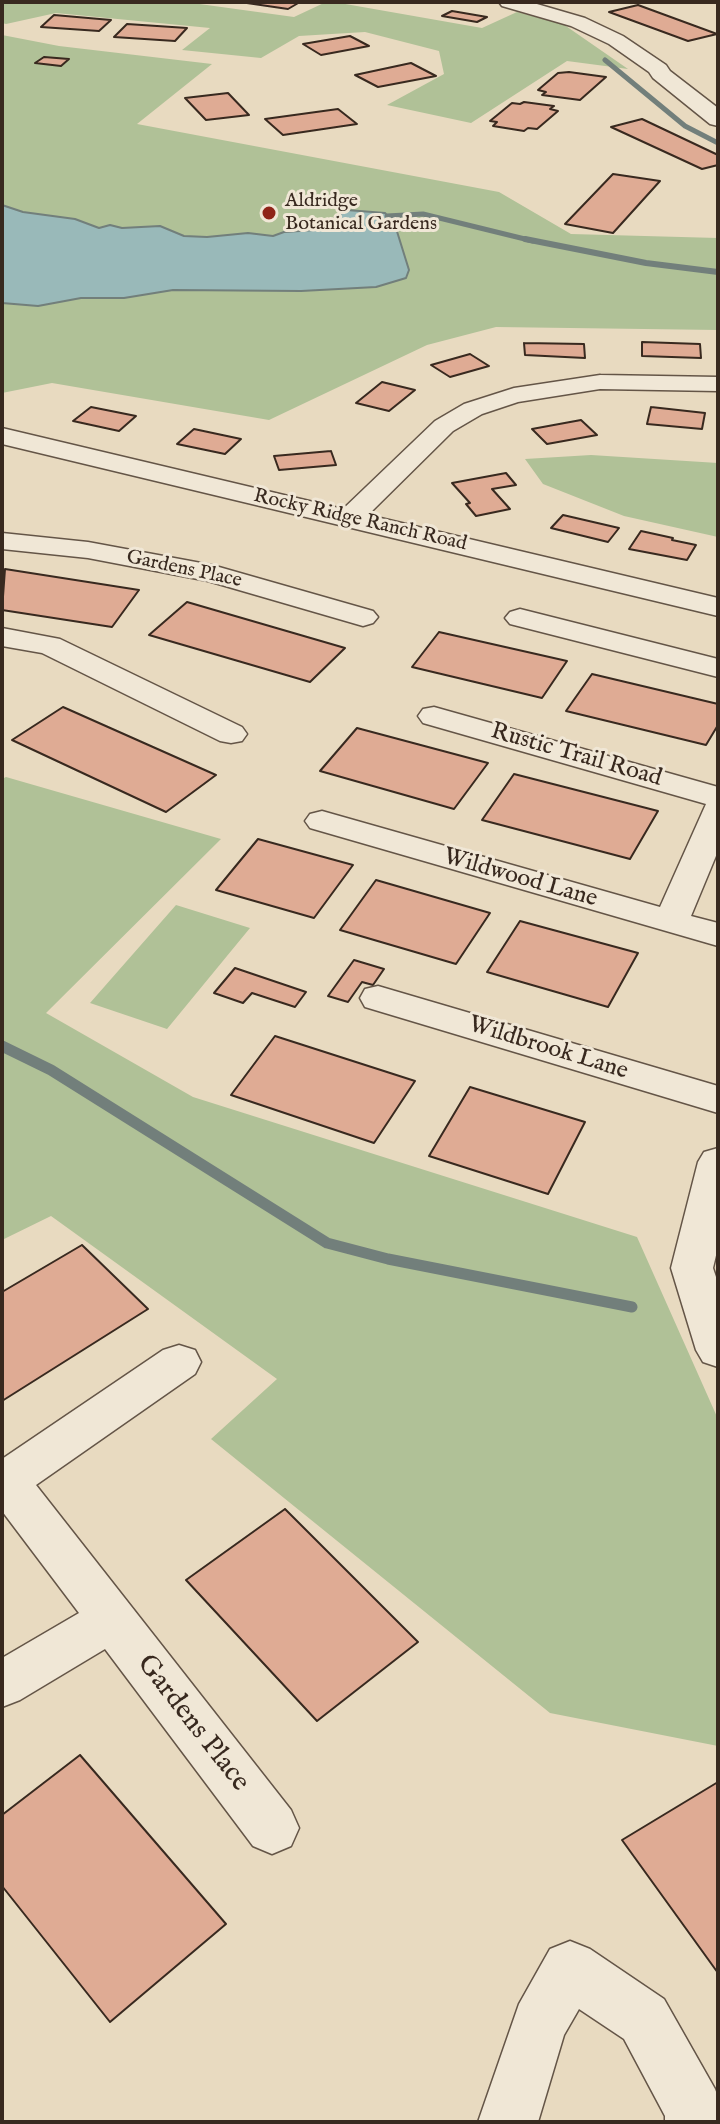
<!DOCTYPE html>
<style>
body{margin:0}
#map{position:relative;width:720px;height:2124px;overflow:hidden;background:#e8dac0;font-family:"IM FELL English",serif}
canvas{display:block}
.frame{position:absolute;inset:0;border:4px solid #38291f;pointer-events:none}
</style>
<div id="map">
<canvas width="720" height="2124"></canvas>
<div class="frame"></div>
</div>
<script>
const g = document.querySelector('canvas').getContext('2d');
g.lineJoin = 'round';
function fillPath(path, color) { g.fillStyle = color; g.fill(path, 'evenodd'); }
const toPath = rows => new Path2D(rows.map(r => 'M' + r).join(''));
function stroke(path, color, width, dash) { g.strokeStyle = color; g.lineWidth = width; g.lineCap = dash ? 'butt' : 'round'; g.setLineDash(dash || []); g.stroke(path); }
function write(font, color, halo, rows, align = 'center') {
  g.font = font + ' "IM FELL English",serif'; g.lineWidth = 6; g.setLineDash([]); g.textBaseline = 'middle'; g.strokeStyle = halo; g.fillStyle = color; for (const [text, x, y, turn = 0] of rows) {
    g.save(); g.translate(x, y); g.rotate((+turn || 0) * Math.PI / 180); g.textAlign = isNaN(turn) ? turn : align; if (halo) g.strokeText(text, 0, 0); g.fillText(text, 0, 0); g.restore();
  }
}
const green = toPath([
 [2,2,185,2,294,17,326,2,334,2,482,28,517,12,563,24,628,69,567,61,471,123,387,105,444,74,439,51,365,32,299,36,261,58,182,50,210,28,56,13,6,24,2,23],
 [2,35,59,46,212,64,137,124,499,192,571,234,718,238,718,330,496,327,427,345,269,420,52,383,2,393],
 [591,455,718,463,718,537,624,516,543,484,525,459],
 [6,777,221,839,46,1013,193,1097,637,1237,718,1419,718,1746,550,1713,211,1439,277,1379,51,1216,2,1240,2,779],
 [176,905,250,928,167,1029,90,1003]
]);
const water = toPath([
 [2,205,23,212,75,219,99,228,110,225,122,228,160,226,184,236,207,237,248,233,273,236,284,232,315,230,347,210,385,213,395,225,409,270,406,278,376,287,301,291,173,290,124,298,81,298,38,306,2,303,2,205]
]);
const streamFar2 = toPath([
 [605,60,685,126,718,143],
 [387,216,423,214,533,241]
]);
const streamFar1 = toPath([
 [525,239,646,263,718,272]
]);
const stream = toPath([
 [2,1046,51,1070,327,1243,388,1259,632,1307]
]);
const building = toPath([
 [240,2,300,2,288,9,240,2],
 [638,5,717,34,688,41,609,12,638,5],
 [452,11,487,17,477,22,442,16,452,11],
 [54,15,111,20,99,31,41,27,54,15],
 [127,24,187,28,175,41,114,37,127,24],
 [350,36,369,46,321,55,303,44,350,36],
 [44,57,69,59,61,66,35,63,44,57],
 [411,63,436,76,378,87,355,75,411,63],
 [569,72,606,77,580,100,542,95,546,92,538,90,558,73,569,72],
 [228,93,249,115,206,120,185,98,228,93],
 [524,102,554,106,550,109,558,111,537,129,528,128,524,131,493,126,497,122,490,121,512,103,520,104,524,102],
 [338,109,357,124,283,135,265,119,338,109],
 [642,119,718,155,718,165,702,169,611,127,642,119],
 [613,174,660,181,613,233,565,224,613,174],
 [642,342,700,344,701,358,642,356,642,342],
 [524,343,584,344,585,358,525,355,524,343],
 [470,354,489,366,450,377,431,365,470,354],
 [382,382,415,390,389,411,356,403,382,382],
 [91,407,136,416,119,431,73,421,91,407],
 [651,407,705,413,702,429,647,424,651,407],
 [581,420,597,435,547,444,532,429,581,420],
 [194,429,241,439,225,454,177,444,194,429],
 [331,451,336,465,279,470,274,456,331,451],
 [506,473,516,485,492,489,510,509,476,516,466,504,470,503,452,483,506,473],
 [563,515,619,528,608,542,551,528,563,515],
 [641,531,673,538,672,540,696,545,687,560,629,549,641,531],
 [5,569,139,590,112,627,2,610,5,569],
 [187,602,345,648,310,682,149,635,187,602],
 [439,632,567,661,542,698,412,667,439,632],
 [592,674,718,704,718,725,706,745,566,711,592,674],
 [63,707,216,775,166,812,12,740,63,707],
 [357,728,488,763,454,809,320,771,357,728],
 [514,774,658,811,630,859,482,820,514,774],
 [258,839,353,865,314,918,216,890,258,839],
 [376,880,490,913,456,964,340,930,376,880],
 [520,921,638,953,608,1007,487,972,520,921],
 [354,960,384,969,373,985,362,982,348,1002,328,996,354,960],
 [235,968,306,992,295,1007,252,993,243,1003,214,993,235,968],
 [275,1036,415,1081,374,1143,231,1095,275,1036],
 [470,1087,585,1122,548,1194,429,1156,470,1087],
 [82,1245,148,1309,2,1401,2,1292,82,1245],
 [285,1509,418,1642,317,1721,186,1580,285,1509],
 [80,1755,226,1924,110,2022,2,1886,2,1815,80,1755],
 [718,1782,718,1973,622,1840,718,1782]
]);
const minor = toPath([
 [600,375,718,377,718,391,600,389,518,402,482,414,453,431,368,515,718,598,718,616,2,444,2,428,343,509,435,421,464,404,514,388,600,375],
 [2,533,88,542,212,565,373,611,378,617,373,623,363,626,208,581,88,558,2,549,2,533],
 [520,609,718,659,718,677,510,624,505,618,510,612,520,609],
 [2,628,60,639,242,727,247,734,242,741,231,743,220,741,42,653,2,646,2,628],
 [434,707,718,787,718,851,691,916,718,923,718,946,310,828,305,821,310,814,322,811,660,907,706,804,423,723,418,716,423,709,434,707],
 [378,986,718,1086,718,1113,365,1007,360,998,365,989,378,986],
 [718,1148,718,1247,713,1268,718,1283,718,1367,703,1362,696,1350,671,1268,698,1162,704,1152,718,1148],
 [179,1345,195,1350,201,1362,195,1374,36,1485,291,1810,299,1828,291,1846,272,1854,253,1846,105,1649,20,1700,2,1707,2,1658,79,1613,2,1511,2,1459,163,1350,179,1345],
 [570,1941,590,1949,664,1999,715,2089,718,2097,718,2122,665,2122,665,2116,624,2039,579,2009,564,2035,538,2122,478,2122,519,2004,550,1949,570,1941]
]);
const tertiary = toPath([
 [499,2,530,2,585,18,623,36,666,65,670,71,718,108,718,126,710,124,653,78,649,72,609,44,571,26,502,6,499,2]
]);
const markers = [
 [269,213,8,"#8f2418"]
];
const farPoinames = [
 ["Aldridge",285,202],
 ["Botanical Gardens",285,225]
];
const farStreetnames = [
 ["Rocky Ridge Ranch Road",360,521,13],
 ["Gardens Place",184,570,12]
];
const streetNames = [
 ["Rustic Trail Road",576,756,16],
 ["Wildwood Lane",520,879,16],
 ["Wildbrook Lane",548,1049,17]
];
const nearStreetnames = [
 ["Gardens Place",192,1724,52]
];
fillPath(green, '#b0c197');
fillPath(water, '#99b9b9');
stroke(water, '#727f7b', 2);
stroke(streamFar2, '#727f7b', 5);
stroke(streamFar1, '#727f7b', 6);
stroke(stream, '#727f7b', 11);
fillPath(building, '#dfab94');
stroke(building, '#38291f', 2);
stroke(minor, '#645547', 3);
stroke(tertiary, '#645547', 3);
fillPath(minor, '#f0e7d6');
fillPath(tertiary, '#f0e7d6');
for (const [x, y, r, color] of markers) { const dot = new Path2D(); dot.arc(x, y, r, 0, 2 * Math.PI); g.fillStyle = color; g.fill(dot); stroke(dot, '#f0e7d6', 3); }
write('20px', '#38291f', '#f0e7d6', farPoinames, 'left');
write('20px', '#38291f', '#f0e7d6', farStreetnames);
write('24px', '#38291f', '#f0e7d6', streetNames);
write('28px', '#38291f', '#f0e7d6', nearStreetnames);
</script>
